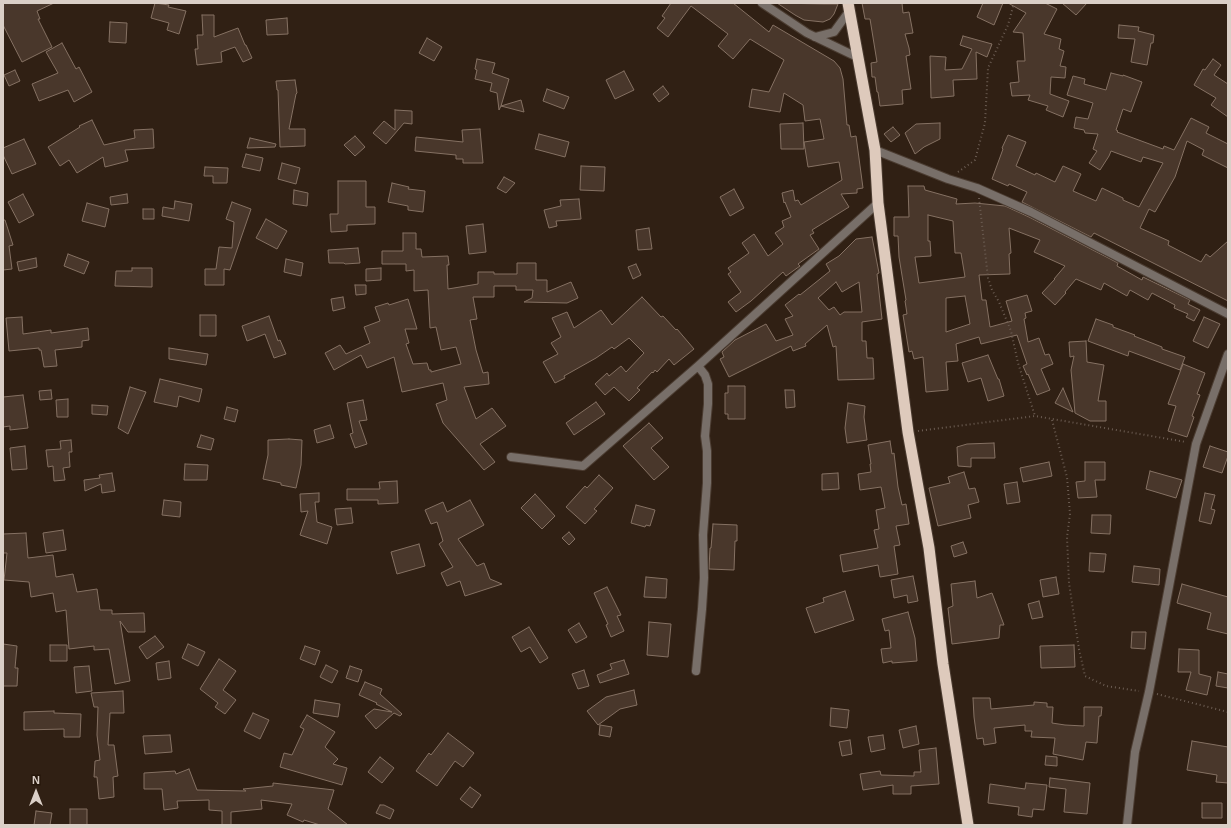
<!DOCTYPE html>
<style>
body{margin:0}
#map{position:relative;width:1231px;height:828px;overflow:hidden;background:#302014;font-family:Helvetica,sans-serif}
canvas{display:block}
.frame{position:absolute;inset:0;border:4px solid #dacfc7;pointer-events:none}
.north{position:absolute;left:16px;top:772px;width:40px;height:40px;-webkit-text-stroke:3px #26170b;paint-order:stroke;rotate:0deg;font-size:11px;font-weight:700;line-height:16px;text-align:center;color:#dacfc7}
.north::after{content:'';display:block;margin:auto;width:14px;height:18px;background:#dacfc7;clip-path:polygon(50% 0,100% 100%,50% 72%,0 100%)}
</style>
<div id="map">
<canvas width="1231" height="828"></canvas>
<div class="frame"></div>
<div class="north">N</div>
</div>
<script>
const g = document.querySelector('canvas').getContext('2d');
g.lineJoin = 'round';
function fillPath(path, color) { g.fillStyle = color; g.fill(path, 'evenodd'); }
const toPath = rows => new Path2D(rows.map(r => 'M' + r).join(''));
function stroke(path, color, width, dash) { g.strokeStyle = color; g.lineWidth = width; g.lineCap = dash ? 'butt' : 'round'; g.setLineDash(dash || []); g.stroke(path); }
const building = toPath([
 [3,3,54,3,37,11,40,19,38,19,52,47,22,62,3,25,3,3],
 [155,3,169,5,168,7,186,11,179,34,167,30,169,23,151,18,155,3],
 [671,3,733,3,769,32,773,25,834,61,840,68,843,79,847,125,849,125,851,137,856,136,863,188,857,189,857,193,841,194,849,207,812,230,814,233,810,235,819,249,798,264,800,266,786,276,783,272,751,301,736,312,728,302,741,292,728,274,731,272,728,268,749,253,742,243,754,234,768,256,783,244,775,233,784,227,782,221,791,217,785,202,784,203,782,193,793,190,795,201,798,200,801,205,842,180,839,162,808,167,804,142,824,139,820,119,805,121,803,105,784,93,780,112,749,107,752,89,769,92,784,60,750,39,733,59,718,46,728,34,691,6,668,37,657,28,665,18,662,16,671,3],
 [777,3,824,4,838,4,834,14,830,19,823,22,804,20,795,15,777,3],
 [862,3,902,3,903,13,909,12,913,33,905,34,909,48,910,55,906,56,911,89,902,90,903,104,880,106,878,92,877,92,875,77,872,77,871,63,877,62,870,19,865,19,862,3],
 [983,3,1003,3,994,25,977,17,983,3],
 [1008,3,1045,3,1057,9,1044,34,1061,39,1059,49,1064,51,1060,66,1066,67,1065,78,1051,77,1050,94,1069,101,1063,117,1046,110,1048,106,1028,100,1030,95,1012,96,1010,83,1019,82,1017,61,1025,61,1023,33,1013,32,1026,13,1008,3],
 [1062,3,1087,3,1076,15,1062,3],
 [202,15,214,15,214,37,238,28,245,45,246,45,252,58,243,62,235,47,221,52,222,62,197,65,195,49,198,49,197,35,203,35,202,15],
 [287,18,288,34,267,35,266,20,287,18],
 [110,22,127,23,126,43,109,42,110,22],
 [1119,25,1139,27,1138,31,1154,35,1153,43,1151,43,1147,65,1131,62,1135,39,1118,38,1119,25],
 [963,36,992,44,987,57,976,52,977,79,953,80,954,96,931,98,930,56,946,57,945,70,962,69,972,49,960,45,963,36],
 [427,38,442,47,434,61,419,53,427,38],
 [62,43,76,69,79,67,92,92,74,102,68,90,39,101,32,84,58,73,46,52,62,43],
 [477,59,495,63,492,73,509,79,501,106,521,100,524,112,501,106,499,110,497,93,490,91,492,83,475,79,477,70,475,69,477,59],
 [1213,59,1221,65,1214,75,1228,84,1228,117,1211,105,1216,98,1194,85,1203,69,1205,70,1213,59],
 [15,70,20,81,9,86,4,75,15,70],
 [624,71,634,90,615,99,606,80,624,71],
 [1111,73,1123,76,1123,75,1142,82,1131,112,1123,109,1116,130,1118,131,1117,132,1163,149,1164,146,1174,150,1191,118,1209,127,1206,133,1228,144,1228,168,1202,155,1204,150,1187,141,1175,177,1155,212,1149,209,1140,228,1169,241,1168,245,1201,262,1206,254,1210,257,1228,241,1228,301,1094,233,1091,237,1022,202,1027,192,1009,184,1008,186,992,179,1003,149,1002,148,1008,135,1026,142,1016,166,1035,175,1036,173,1055,182,1063,166,1081,174,1073,191,1096,201,1102,188,1123,198,1123,200,1139,207,1163,163,1143,157,1141,162,1111,151,1109,156,1100,170,1089,163,1097,151,1093,149,1098,134,1085,133,1084,130,1074,128,1076,117,1088,119,1093,103,1067,95,1073,76,1085,79,1084,84,1106,90,1111,73],
 [295,80,297,93,296,94,289,129,305,129,305,146,280,147,278,90,277,90,276,81,295,80],
 [663,86,669,94,659,102,653,94,663,86],
 [547,89,569,97,564,109,543,101,547,89],
 [395,110,412,111,412,124,404,123,386,144,373,133,384,121,395,130,395,110],
 [92,120,104,145,135,138,134,130,153,129,154,148,125,150,128,161,105,167,103,157,77,173,69,160,60,166,48,147,80,127,79,126,92,120],
 [803,123,804,149,781,149,780,124,803,123],
 [940,123,940,139,924,147,915,154,905,133,916,124,940,123],
 [893,127,900,135,891,142,884,134,893,127],
 [480,129,483,163,463,163,463,159,456,159,456,155,415,151,416,137,463,142,462,130,480,129],
 [539,134,569,142,565,157,535,149,539,134],
 [355,136,365,147,355,156,344,145,355,136],
 [250,138,276,144,275,147,247,148,250,138],
 [24,139,36,164,12,174,3,155,3,148,24,139],
 [246,154,263,158,260,171,242,167,246,154],
 [282,163,300,168,296,184,278,179,282,163],
 [581,166,605,167,604,191,580,190,581,166],
 [205,167,228,168,227,183,213,183,213,176,204,176,205,167],
 [504,177,515,183,506,193,497,188,504,177],
 [338,181,366,181,366,207,375,207,375,224,347,225,347,231,331,232,330,214,338,214,338,181],
 [392,183,409,187,408,189,425,191,423,212,408,210,408,206,388,202,392,183],
 [908,186,924,186,925,190,957,199,956,204,975,203,1005,206,1029,217,1118,263,1117,266,1142,280,1143,277,1190,300,1188,304,1200,310,1194,321,1186,317,1188,314,1174,308,1175,305,1152,293,1148,300,1130,290,1127,296,1104,283,1101,290,1076,279,1065,292,1066,293,1055,305,1042,293,1055,279,1054,279,1065,266,1034,252,1040,240,1009,228,1011,253,1009,254,1010,274,979,275,982,300,986,300,990,327,1012,321,1006,301,1027,295,1032,311,1025,313,1026,318,1024,319,1028,342,1039,338,1045,355,1049,354,1053,364,1041,369,1050,390,1037,395,1028,374,1027,375,1023,366,1027,364,1017,335,981,344,979,337,956,344,958,361,946,362,948,390,926,392,923,357,914,359,912,351,909,352,903,315,907,314,905,301,906,300,899,257,898,236,894,236,894,217,909,217,908,186],
 [928,215,953,221,955,253,961,253,965,277,919,283,915,257,931,256,930,241,928,241,928,215],
 [965,296,970,324,946,332,946,298,965,296],
 [734,189,744,208,730,216,720,197,734,189],
 [294,190,308,193,307,206,293,204,294,190],
 [23,194,34,215,19,223,8,202,23,194],
 [127,194,128,203,111,205,110,197,127,194],
 [579,199,581,219,556,221,557,226,549,228,544,210,561,206,560,200,579,199],
 [175,201,192,204,189,221,162,216,163,207,174,209,175,201],
 [232,202,251,209,230,270,224,269,224,285,205,285,205,269,216,269,219,247,232,248,234,222,226,219,232,202],
 [87,203,109,209,105,227,82,221,87,203],
 [143,209,154,209,154,219,143,219,143,209],
 [266,219,287,231,277,249,256,238,266,219],
 [3,220,5,220,13,245,9,246,12,269,3,270,3,220],
 [483,224,486,252,469,254,466,226,483,224],
 [649,228,652,249,638,250,636,230,649,228],
 [403,233,416,233,416,249,421,249,422,257,448,256,449,265,447,265,448,289,478,284,478,272,494,272,494,274,517,274,517,263,536,263,536,280,547,280,547,292,571,282,578,298,567,303,524,302,532,298,533,290,516,290,516,286,494,286,494,297,473,297,477,319,470,320,476,350,483,373,488,372,489,384,464,387,476,419,492,408,506,426,480,444,495,462,484,470,443,423,436,404,447,400,443,383,402,392,394,357,367,368,361,355,334,370,325,353,340,345,346,354,370,343,364,327,380,321,375,307,388,303,389,305,408,299,417,329,405,329,409,343,406,344,413,364,427,363,429,370,431,370,431,372,461,364,456,347,441,350,436,327,430,328,428,290,414,291,414,270,406,271,406,264,382,264,382,251,403,251,403,233],
 [872,237,879,273,877,274,882,319,862,322,862,341,866,341,867,358,873,358,874,379,838,380,836,346,833,347,827,325,805,344,806,346,793,351,791,346,729,377,720,359,724,357,722,352,735,340,766,324,776,341,793,335,785,319,793,316,785,305,799,294,800,295,830,271,826,264,839,256,856,239,872,237],
 [836,282,842,292,859,282,862,312,844,312,840,315,834,307,829,310,818,298,836,282],
 [358,248,360,263,345,264,344,263,329,263,328,250,358,248],
 [68,254,89,262,84,274,64,266,68,254],
 [36,258,37,267,19,271,17,262,36,258],
 [286,259,303,263,301,276,284,272,286,259],
 [636,264,641,275,633,279,628,267,636,264],
 [132,268,152,268,152,287,115,286,116,271,132,271,132,268],
 [381,268,381,280,366,281,366,269,381,268],
 [355,285,366,285,366,294,356,295,355,285],
 [343,297,345,308,333,311,331,299,343,297],
 [642,297,661,317,663,316,676,330,677,329,694,349,674,365,669,359,657,372,655,370,653,373,652,372,637,388,640,390,629,401,614,387,605,395,595,384,607,373,609,376,621,366,626,372,644,353,629,338,614,349,612,347,596,358,564,376,565,378,555,383,543,362,558,354,551,343,561,337,552,318,567,312,574,328,601,310,612,325,642,297],
 [200,315,216,315,216,336,200,336,200,315],
 [269,316,278,341,280,340,286,354,274,358,265,334,247,341,242,326,269,316],
 [22,317,23,334,51,330,51,333,88,328,89,340,82,341,82,347,55,350,57,366,44,367,41,350,39,350,39,348,9,351,6,318,22,317],
 [1204,317,1220,324,1208,348,1193,341,1204,317],
 [1096,319,1113,325,1113,327,1135,335,1134,336,1162,347,1162,349,1185,357,1180,370,1129,351,1128,356,1088,341,1096,319],
 [1086,341,1087,362,1104,365,1098,401,1106,401,1106,421,1090,421,1075,413,1071,370,1074,356,1070,357,1069,342,1086,341],
 [169,348,208,354,206,365,169,359,169,348],
 [988,355,998,379,999,379,1004,396,988,401,981,378,968,382,962,363,988,355],
 [1183,364,1205,373,1197,394,1200,395,1192,416,1194,417,1187,437,1168,431,1176,406,1168,404,1183,364],
 [160,379,202,389,199,402,179,396,177,407,154,402,160,379],
 [728,386,745,386,745,419,728,419,728,414,725,414,725,393,728,393,728,386],
 [130,387,146,392,128,434,118,428,130,387],
 [1063,388,1073,412,1055,403,1063,388],
 [51,390,52,399,40,400,39,391,51,390],
 [785,390,794,390,795,407,786,408,785,390],
 [23,395,28,428,10,430,10,426,3,427,3,397,23,395],
 [68,399,68,417,57,417,56,400,68,399],
 [363,400,367,420,359,421,367,444,355,448,350,434,353,433,347,403,363,400],
 [596,402,605,414,574,435,566,423,596,402],
 [848,403,865,406,864,417,867,440,847,443,845,428,848,403],
 [92,405,108,406,107,415,92,414,92,405],
 [227,407,238,410,235,422,224,419,227,407],
 [649,423,663,438,651,448,669,467,654,480,623,446,649,423],
 [330,425,334,438,317,443,314,430,330,425],
 [201,435,214,439,211,450,197,447,201,435],
 [289,439,302,440,301,465,296,488,281,485,281,483,263,479,268,455,268,440,289,439],
 [71,440,72,452,69,452,70,467,63,468,65,480,54,481,53,466,48,467,46,450,61,449,60,441,71,440],
 [890,441,892,454,894,453,898,487,902,505,906,504,909,524,896,526,900,545,894,546,898,574,880,577,878,565,843,572,840,555,878,548,874,530,879,529,876,510,885,508,881,487,860,490,858,474,871,472,870,464,871,464,868,445,890,441],
 [994,443,995,458,971,458,971,467,958,466,957,447,967,444,994,443],
 [25,446,27,469,12,470,10,448,25,446],
 [1210,446,1228,452,1228,456,1222,473,1203,467,1210,446],
 [1049,462,1052,476,1023,482,1020,468,1049,462],
 [1085,462,1105,462,1105,480,1095,480,1097,497,1078,498,1076,482,1085,481,1085,462],
 [185,464,208,465,207,480,184,480,185,464],
 [1150,471,1182,480,1176,498,1146,489,1150,471],
 [964,472,969,489,975,488,979,502,968,505,971,518,938,526,929,488,950,483,948,477,964,472],
 [112,473,115,491,102,493,101,484,85,491,84,480,100,478,99,475,112,473],
 [838,473,839,489,822,490,822,474,838,473],
 [599,475,613,488,594,509,597,511,585,524,566,507,585,486,587,488,599,475],
 [397,481,398,503,378,504,378,500,347,500,347,489,380,489,379,482,397,481],
 [1017,482,1020,502,1007,504,1004,484,1017,482],
 [319,493,319,502,315,502,317,522,332,527,327,544,300,535,308,511,301,512,300,494,319,493],
 [1205,493,1215,495,1211,509,1215,510,1211,524,1199,521,1205,493],
 [535,494,555,516,542,529,521,508,535,494],
 [164,500,181,502,180,517,162,515,164,500],
 [470,500,484,525,458,539,477,566,484,563,490,579,502,584,465,596,460,581,447,586,441,573,453,567,439,544,443,541,437,522,431,524,425,510,443,502,447,512,470,500],
 [636,505,655,510,650,526,646,525,645,527,631,523,636,505],
 [351,508,353,523,337,525,335,509,351,508],
 [1092,515,1111,515,1110,534,1091,533,1092,515],
 [713,524,737,525,737,541,735,541,734,570,709,569,710,548,711,548,713,524],
 [63,530,66,550,46,553,43,533,63,530],
 [569,532,575,539,569,545,562,538,569,532],
 [26,533,28,558,53,555,56,577,73,574,77,592,97,589,100,610,112,610,112,614,144,613,145,632,128,632,120,621,130,681,115,684,109,649,94,650,94,646,69,649,66,610,56,612,53,593,31,597,29,582,4,580,7,553,3,553,3,534,26,533],
 [963,542,967,553,954,557,951,546,963,542],
 [419,544,425,566,397,574,391,552,419,544],
 [1090,553,1106,554,1104,572,1089,571,1090,553],
 [1134,566,1160,569,1159,585,1132,582,1134,566],
 [913,576,918,601,908,603,907,595,894,598,891,580,913,576],
 [646,577,667,579,666,598,644,597,646,577],
 [1056,577,1059,594,1043,597,1040,580,1056,577],
 [975,581,977,598,992,593,1004,625,1000,625,999,638,952,644,948,608,953,606,951,584,975,581],
 [1182,584,1228,597,1228,634,1207,629,1211,613,1177,603,1182,584],
 [607,587,621,615,617,616,624,631,611,637,606,625,608,624,594,593,607,587],
 [845,591,854,620,815,633,806,608,824,602,823,598,845,591],
 [1039,601,1043,617,1032,619,1028,604,1039,601],
 [908,612,915,638,917,661,892,663,892,661,883,663,881,649,891,648,889,630,885,631,882,619,908,612],
 [649,622,671,624,668,657,647,655,649,622],
 [579,623,587,637,576,643,568,630,579,623],
 [529,627,548,658,540,663,530,647,521,652,512,637,529,627],
 [1132,632,1146,632,1145,649,1131,648,1132,632],
 [155,636,164,647,147,659,139,647,155,636],
 [3,644,17,646,15,668,18,668,17,686,3,686,3,644],
 [188,644,205,652,198,666,182,658,188,644],
 [50,645,67,645,67,661,50,661,50,645],
 [1074,645,1075,667,1041,668,1040,646,1074,645],
 [305,646,320,651,315,665,300,659,305,646],
 [1179,649,1199,650,1199,674,1211,677,1207,695,1186,690,1191,672,1178,672,1179,649],
 [219,659,236,671,223,690,236,700,225,714,215,707,218,703,200,689,219,659],
 [624,660,629,674,600,683,597,675,612,669,610,664,624,660],
 [169,661,171,678,158,680,156,663,169,661],
 [326,665,338,671,332,683,320,677,326,665],
 [89,666,92,691,76,693,74,667,89,666],
 [350,666,362,670,358,682,346,678,350,666],
 [584,670,589,686,578,689,572,674,584,670],
 [1218,672,1228,674,1228,688,1216,686,1218,672],
 [365,682,382,689,380,694,402,714,400,716,394,713,376,729,365,716,374,709,392,712,376,704,377,703,359,695,365,682],
 [634,690,637,705,620,709,598,725,587,711,606,697,634,690],
 [123,691,124,713,110,713,108,745,114,745,118,776,113,777,114,797,99,799,97,777,94,777,95,761,100,760,97,735,98,707,94,707,91,693,123,691],
 [973,698,990,698,991,709,1034,705,1034,702,1047,703,1047,707,1053,707,1052,723,1065,725,1084,726,1084,707,1102,707,1101,716,1099,716,1097,743,1086,742,1083,760,1053,754,1055,738,1031,737,1032,731,1025,731,1025,725,994,728,996,743,984,745,983,738,977,739,974,717,973,698],
 [315,700,340,704,338,717,313,713,315,700],
 [831,708,849,710,847,728,830,726,831,708],
 [54,711,54,713,81,714,80,737,64,737,64,729,24,730,24,712,54,711],
 [253,713,269,720,260,739,244,731,253,713],
 [307,715,335,732,325,747,338,759,333,764,347,768,342,785,280,767,284,753,292,755,304,729,300,727,307,715],
 [600,725,612,727,610,737,599,735,600,725],
 [916,726,919,744,903,748,899,730,916,726],
 [448,733,474,753,463,767,455,761,437,786,416,771,429,753,431,755,448,733],
 [170,735,172,752,145,754,143,736,170,735],
 [883,735,885,749,871,752,868,737,883,735],
 [850,740,852,754,842,756,839,742,850,740],
 [1192,741,1228,747,1228,783,1216,782,1217,775,1187,770,1192,741],
 [936,748,939,784,911,786,911,794,893,794,893,785,863,790,860,774,880,771,881,775,914,776,914,772,921,772,919,750,936,748],
 [1046,756,1057,757,1057,766,1045,765,1046,756],
 [380,757,394,768,382,783,368,772,380,757],
 [189,769,197,790,246,791,243,789,273,786,273,783,334,790,328,809,348,825,320,825,304,820,303,822,287,815,292,804,261,800,262,809,231,812,231,825,222,825,222,811,209,810,209,800,177,801,178,808,164,810,162,789,144,789,144,773,175,771,176,774,189,769],
 [1050,778,1090,783,1087,814,1064,812,1066,789,1049,787,1050,778],
 [1026,783,1047,785,1044,810,1033,809,1032,817,1018,815,1019,807,988,803,990,784,1025,789,1026,783],
 [470,787,481,795,472,808,460,799,470,787],
 [1202,803,1222,803,1222,818,1202,818,1202,803],
 [380,805,384,805,394,810,390,819,376,813,380,805],
 [70,809,87,809,87,825,70,825,70,809],
 [36,811,52,813,50,825,34,825,36,811]
]);
const path = toPath([
 [958,172,975,160,985,123,988,68,1008,25,1014,3],
 [979,198,988,278,992,290,999,302,1011,331,1018,363,1035,416],
 [1052,420,1067,477,1070,514,1067,537,1069,583,1079,649,1085,676,1106,686,1139,691],
 [918,431,1035,416,1186,442],
 [1157,694,1228,712]
]);
const minor = toPath([
 [511,457,583,466,698,366,878,203],
 [696,671,702,609,704,578,703,535,707,483,707,451,705,436,708,404,708,384,705,375,698,366],
 [1127,825,1135,752,1149,692,1196,444,1228,354]
]);
const tertiary = toPath([
 [762,3,807,33,857,57],
 [815,37,834,32,850,10],
 [875,150,948,179,977,188,1031,212,1228,314]
]);
const trunk = toPath([
 [848,3,875,150,878,203,908,432,929,548,943,664,968,825]
]);
fillPath(building, '#49372b');
stroke(building, '#857163', 1);
stroke(minor, '#4b3c31', 10);
stroke(tertiary, '#4b3c31', 10);
stroke(trunk, '#4b3c31', 13);
stroke(path, '#6b5c52', 2, [1, 3]);
stroke(minor, '#786f69', 8);
stroke(tertiary, '#786f69', 8);
stroke(trunk, '#decabc', 11);
</script>
